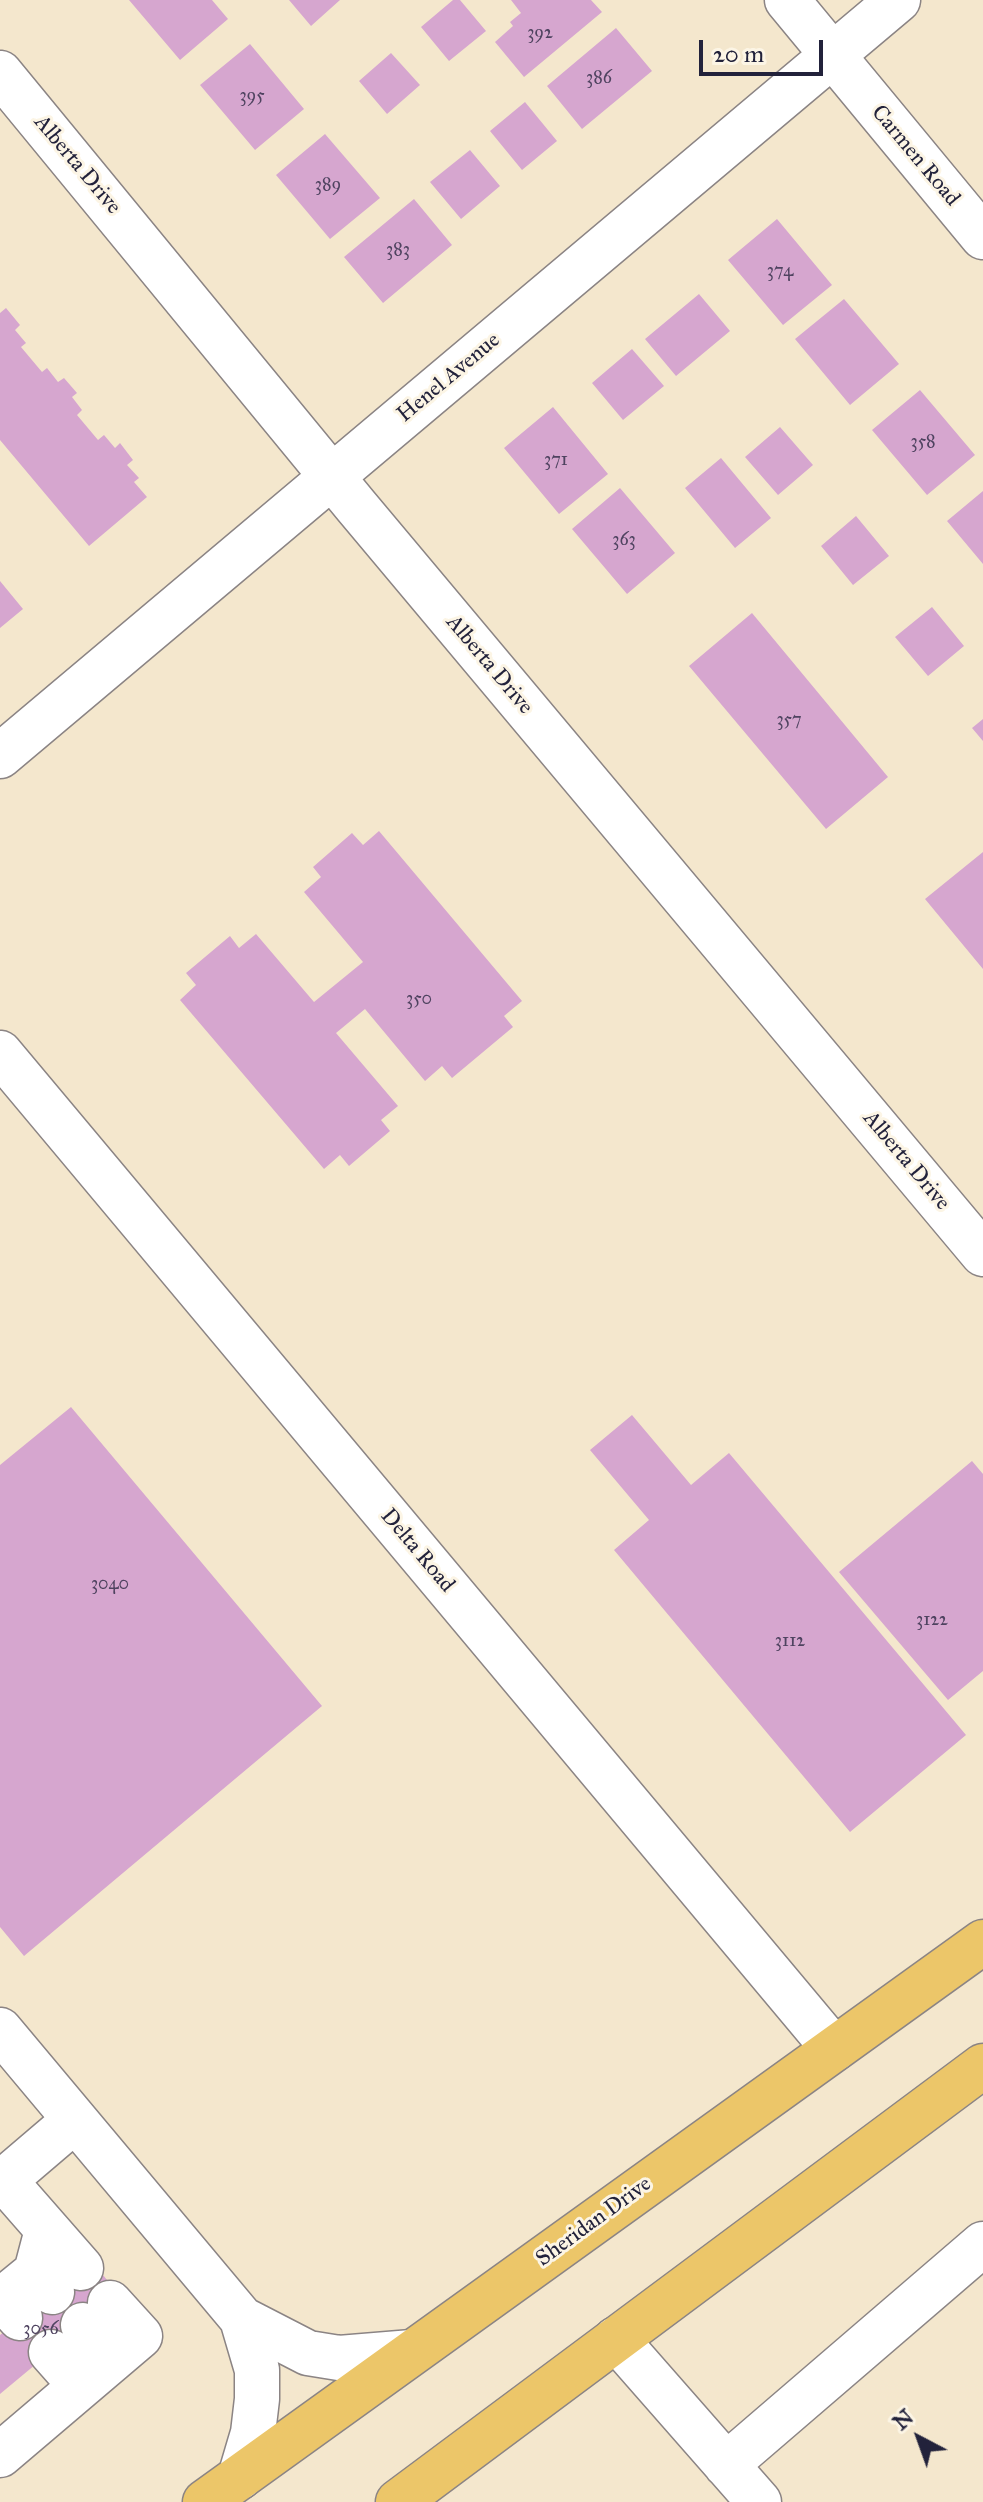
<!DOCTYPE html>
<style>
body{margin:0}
#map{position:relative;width:983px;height:2502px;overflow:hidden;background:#f4e7cd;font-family:"IM FELL Great Primer",serif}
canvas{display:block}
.north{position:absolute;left:879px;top:2398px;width:80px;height:80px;-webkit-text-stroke:6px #fcf5e5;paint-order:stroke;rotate:319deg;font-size:22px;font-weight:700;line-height:32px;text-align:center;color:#22223b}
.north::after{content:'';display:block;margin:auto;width:28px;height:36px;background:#22223b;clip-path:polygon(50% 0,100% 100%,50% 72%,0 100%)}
.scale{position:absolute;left:699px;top:40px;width:124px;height:36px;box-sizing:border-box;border:4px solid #22223b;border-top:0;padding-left:10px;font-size:24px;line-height:28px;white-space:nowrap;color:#22223b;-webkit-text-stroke:6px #fcf5e5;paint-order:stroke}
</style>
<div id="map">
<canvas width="983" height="2502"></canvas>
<div class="north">N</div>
<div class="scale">20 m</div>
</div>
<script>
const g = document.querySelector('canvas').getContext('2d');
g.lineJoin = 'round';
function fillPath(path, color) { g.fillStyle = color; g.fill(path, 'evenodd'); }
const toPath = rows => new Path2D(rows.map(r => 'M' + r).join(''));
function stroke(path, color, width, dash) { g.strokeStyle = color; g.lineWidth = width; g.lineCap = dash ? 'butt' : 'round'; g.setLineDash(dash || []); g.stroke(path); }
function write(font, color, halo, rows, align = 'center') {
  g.font = font + ' "IM FELL Great Primer",serif'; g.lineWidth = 6; g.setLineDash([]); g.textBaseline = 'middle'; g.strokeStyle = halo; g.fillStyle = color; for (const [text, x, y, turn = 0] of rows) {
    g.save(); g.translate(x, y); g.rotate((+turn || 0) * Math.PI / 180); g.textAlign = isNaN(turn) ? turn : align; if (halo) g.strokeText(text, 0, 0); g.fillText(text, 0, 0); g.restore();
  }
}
const building = toPath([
 [129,0,212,0,228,19,180,60],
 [289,0,340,0,311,26],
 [453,0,460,0,486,31,449,61,421,27],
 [511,0,591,0,602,12,524,77,495,42,513,26,510,22,521,13],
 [616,28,652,71,582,129,547,86],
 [250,44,304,109,255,150,200,85],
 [391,53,420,85,387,114,359,81],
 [525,102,557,141,522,170,490,131],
 [325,134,380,198,330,239,276,175],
 [470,150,500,186,461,219,430,182],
 [414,199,452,245,383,303,344,257],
 [777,219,832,285,783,325,728,260],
 [699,294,730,331,676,376,645,339],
 [844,299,899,364,850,405,795,339],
 [6,308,20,325,15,330,26,343,21,347,42,372,47,368,58,382,64,378,77,393,72,397,82,410,77,415,98,440,104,435,115,448,120,443,133,460,127,465,139,478,134,482,147,497,89,546,0,440,0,313],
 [632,349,664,386,623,420,592,383],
 [920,390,975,455,927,495,872,430],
 [553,407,608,474,559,514,504,448],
 [780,427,813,465,778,495,745,457],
 [721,458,771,518,735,548,685,488],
 [620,488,675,553,627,594,572,529],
 [983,491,983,564,947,521],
 [856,516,889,556,853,585,821,546],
 [0,581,23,609,0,628],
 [932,607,964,646,928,676,895,637],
 [752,613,888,777,826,829,689,666],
 [983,719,983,741,972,728],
 [379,831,522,1001,504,1016,513,1027,452,1078,442,1066,425,1081,365,1009,336,1033,398,1106,381,1120,390,1131,349,1166,340,1155,324,1169,180,1000,196,985,186,973,230,936,239,948,256,934,314,1002,363,962,304,892,321,877,313,867,352,833,363,845],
 [983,852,983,969,925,899],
 [71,1407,322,1706,24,1956,0,1927,0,1465],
 [632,1415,691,1485,729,1453,966,1735,850,1832,614,1550,649,1520,590,1450],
 [972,1461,983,1474,983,1671,948,1700,839,1572],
 [91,2260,119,2295,0,2394,0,2335]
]);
const minor = toPath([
 [787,0,983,237],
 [0,73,356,506,983,1254],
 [0,756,898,0],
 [0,1053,834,2049],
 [0,2030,242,2319,308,2353,339,2358,412,2352],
 [4,2180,81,2268],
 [0,2184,75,2120],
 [47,2230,36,2272,52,2292],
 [20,2318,3,2299,36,2272],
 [83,2325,111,2360],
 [616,2339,759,2502],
 [51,2352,81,2386],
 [0,2455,140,2336,110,2303],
 [726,2465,983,2244],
 [240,2477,253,2433,257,2399,257,2370,242,2319]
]);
const major = toPath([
 [205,2502,983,1942],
 [398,2502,983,2066]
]);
const numberNames = [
 ["392",540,34],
 ["386",599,79],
 ["395",252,97],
 ["389",328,186],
 ["383",398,251],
 ["374",780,272],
 ["358",923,443],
 ["371",556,461],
 ["363",624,541],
 ["357",789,721],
 ["350",419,1000],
 ["3040",110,1585],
 ["3122",932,1621],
 ["3112",790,1642],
 ["3056",41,2330]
];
const streetNames = [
 ["Carmen Road",915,156,50],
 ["Alberta Drive",77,165,50],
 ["Henel Avenue",449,378,-40],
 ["Alberta Drive",489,665,50],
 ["Alberta Drive",906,1161,50],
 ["Delta Road",417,1551,50],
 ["Sheridan Drive",594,2222,-36]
];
fillPath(building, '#d6a6cf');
stroke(minor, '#8b8484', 47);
stroke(major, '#8b8484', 47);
stroke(minor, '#fff', 44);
stroke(major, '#ecc669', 44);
write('18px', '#4f4360', null, numberNames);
write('22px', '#22223b', '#fcf5e5', streetNames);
</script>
